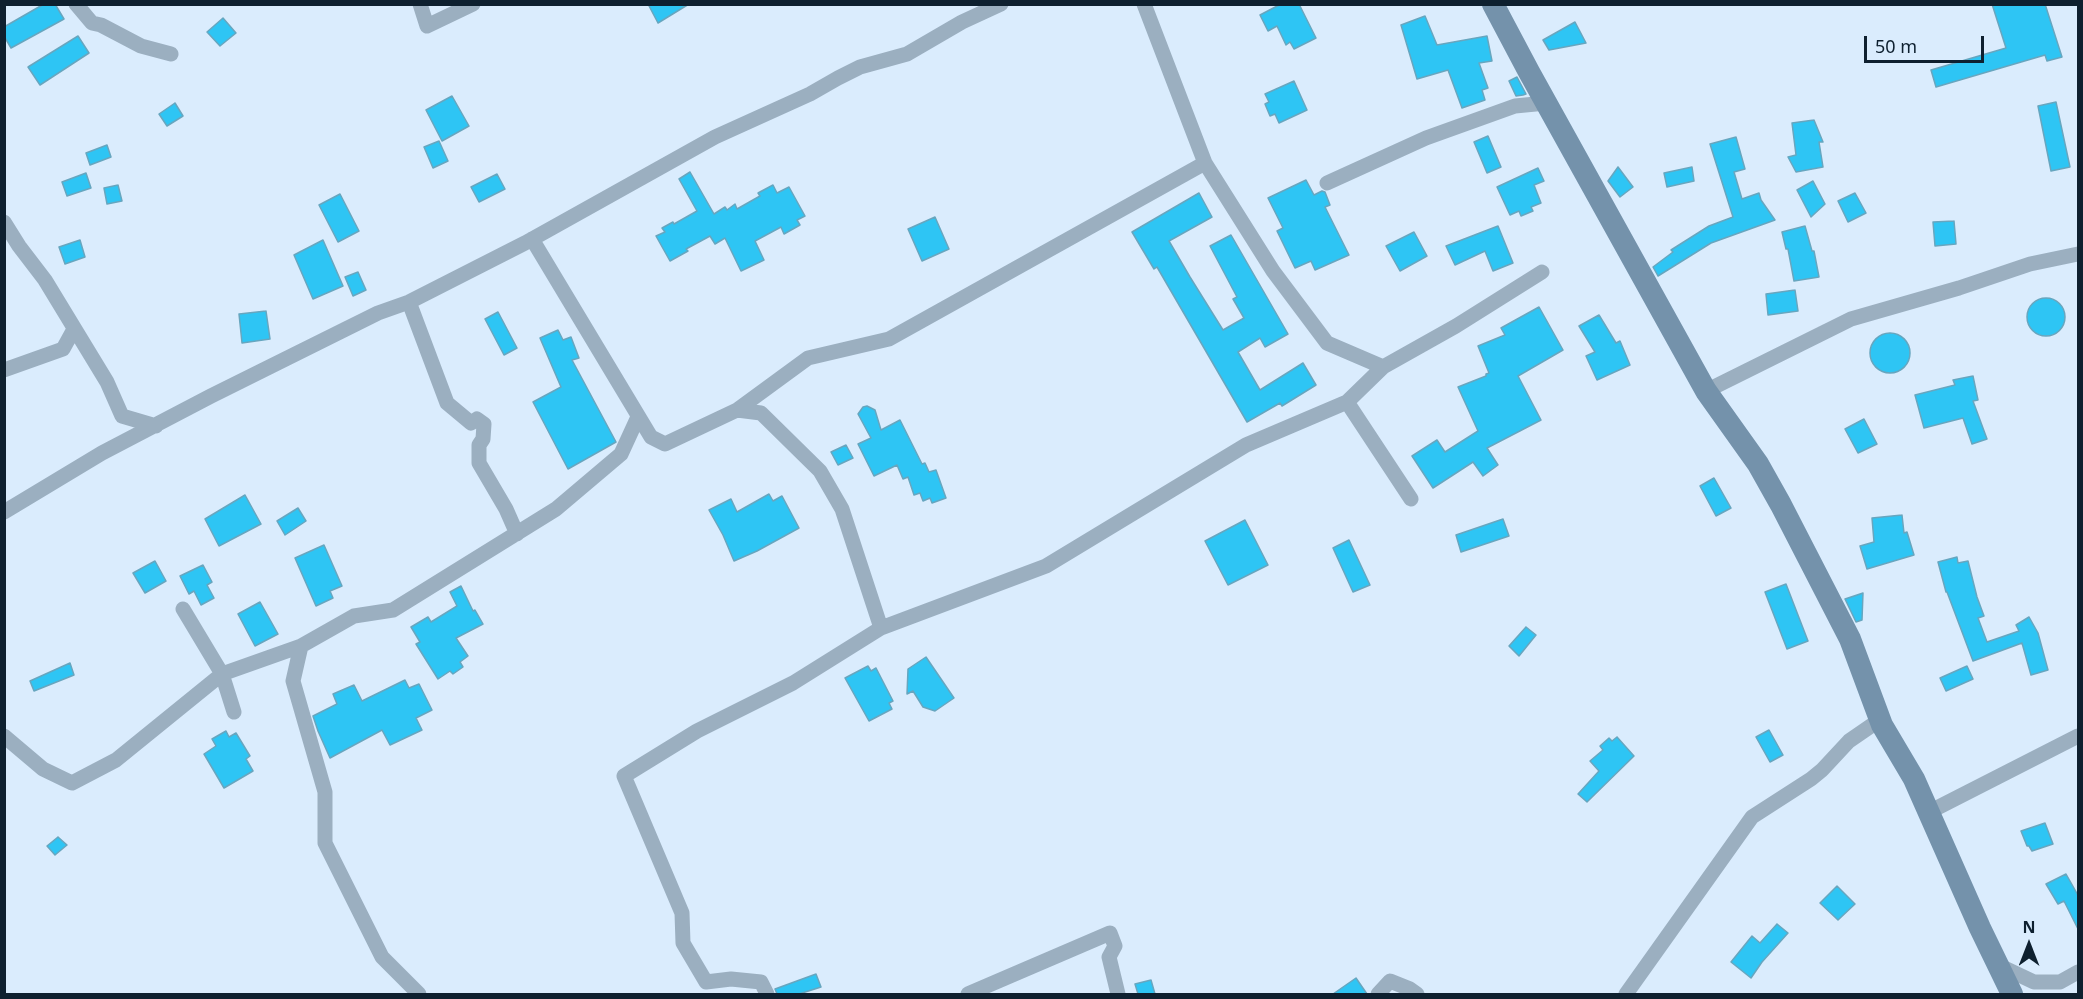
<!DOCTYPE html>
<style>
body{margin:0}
#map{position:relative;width:2083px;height:999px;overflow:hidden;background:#daecfd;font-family:"Noto Sans",sans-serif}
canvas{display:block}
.frame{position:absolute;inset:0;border:6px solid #0e202f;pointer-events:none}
.north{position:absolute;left:1999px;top:915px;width:60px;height:60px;-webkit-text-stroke:4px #daecfd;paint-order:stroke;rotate:0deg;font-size:16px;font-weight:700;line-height:24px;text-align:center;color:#0e202f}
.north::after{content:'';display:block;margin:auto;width:21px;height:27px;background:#0e202f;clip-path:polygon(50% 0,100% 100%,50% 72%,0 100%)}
.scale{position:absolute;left:1864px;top:36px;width:120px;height:27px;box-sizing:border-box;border:3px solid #0e202f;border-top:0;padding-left:8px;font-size:18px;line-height:21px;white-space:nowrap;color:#0e202f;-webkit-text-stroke:4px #daecfd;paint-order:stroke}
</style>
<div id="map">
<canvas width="2083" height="999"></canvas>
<div class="frame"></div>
<div class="north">N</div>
<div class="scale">50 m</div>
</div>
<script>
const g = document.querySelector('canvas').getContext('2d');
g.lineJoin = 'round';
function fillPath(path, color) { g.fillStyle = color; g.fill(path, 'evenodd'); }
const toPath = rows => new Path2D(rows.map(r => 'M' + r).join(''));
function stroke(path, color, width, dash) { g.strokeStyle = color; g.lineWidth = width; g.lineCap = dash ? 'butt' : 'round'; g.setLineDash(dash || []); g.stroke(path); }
const building = toPath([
 [44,4,55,4,64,19,11,48,4,36,4,27,44,4],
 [648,4,689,4,658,23,648,4],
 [1281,4,1299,4,1316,38,1294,49,1290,42,1286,45,1277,26,1268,31,1260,15,1281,4],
 [1992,4,2045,4,2062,57,2047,61,2045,55,1936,87,1931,70,2006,48,1992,4],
 [1425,16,1437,45,1487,36,1492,61,1479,63,1488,88,1482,90,1485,100,1462,108,1448,70,1417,79,1401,25,1425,16],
 [223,18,236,33,220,46,207,32,223,18],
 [1575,22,1586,43,1549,50,1543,40,1575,22],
 [78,36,89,53,40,85,28,67,78,36],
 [1517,77,1526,94,1523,95,1516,96,1509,81,1517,77],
 [1294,81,1307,110,1279,123,1275,114,1270,116,1265,104,1269,102,1265,94,1294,81],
 [452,96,469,126,442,141,426,110,452,96],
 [2056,102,2070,167,2051,171,2038,106,2056,102],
 [175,103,183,116,167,126,159,114,175,103],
 [1814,120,1823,142,1819,142,1823,167,1796,172,1788,157,1796,155,1792,123,1814,120],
 [1488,136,1501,167,1487,173,1474,142,1488,136],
 [1736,137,1745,169,1734,172,1742,199,1759,193,1761,200,1775,220,1711,243,1658,276,1653,267,1673,252,1671,250,1709,226,1733,217,1710,144,1736,137],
 [439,141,448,161,433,168,424,147,439,141],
 [107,145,111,157,90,165,86,153,107,145],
 [1618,167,1633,187,1620,197,1608,181,1618,167],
 [1692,167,1694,181,1667,187,1664,173,1692,167],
 [1538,168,1544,181,1534,185,1541,203,1531,207,1533,211,1521,216,1519,211,1510,215,1497,187,1538,168],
 [690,172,714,214,725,207,727,210,735,204,737,209,760,196,758,193,773,185,777,193,789,187,805,216,797,220,800,225,784,234,781,227,755,241,764,260,741,271,725,238,715,244,710,236,686,249,688,251,670,261,656,236,665,232,662,228,673,222,674,224,697,211,679,179,690,172],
 [86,173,91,188,67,196,62,182,86,173],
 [497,174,505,189,479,202,471,187,497,174],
 [1306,180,1314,195,1322,191,1325,192,1330,205,1325,207,1349,255,1315,270,1311,261,1295,268,1277,231,1283,228,1268,198,1306,180],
 [1813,181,1825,204,1811,217,1797,190,1813,181],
 [118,185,122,201,107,204,104,188,118,185],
 [1199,193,1212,217,1169,241,1190,277,1223,330,1244,318,1233,299,1237,297,1210,246,1231,235,1288,334,1265,347,1260,338,1238,352,1260,390,1303,363,1316,385,1282,406,1280,403,1247,422,1157,267,1154,269,1132,232,1199,193],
 [1855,193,1866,213,1848,222,1838,201,1855,193],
 [340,194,359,231,338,242,319,205,340,194],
 [935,217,949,249,922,261,908,229,935,217],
 [1954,221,1956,244,1935,246,1933,222,1954,221],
 [1498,226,1513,263,1493,271,1485,251,1455,265,1446,246,1498,226],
 [1805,226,1812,251,1814,251,1819,277,1794,281,1788,249,1786,249,1782,232,1805,226],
 [1414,232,1427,256,1400,271,1386,246,1414,232],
 [80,240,85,257,65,264,59,247,80,240],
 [323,240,343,286,313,299,294,255,323,240],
 [358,272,366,290,353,296,345,277,358,272],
 [1795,290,1798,311,1768,315,1766,294,1795,290],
 '2027 317a19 19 0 1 1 38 0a19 19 0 1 1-38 0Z',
 [1539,307,1563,350,1518,376,1541,420,1487,448,1498,465,1483,476,1473,462,1433,488,1412,456,1437,440,1445,452,1478,431,1458,387,1486,376,1486,374,1489,373,1478,346,1505,335,1501,328,1539,307],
 [266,311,270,339,242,343,239,314,266,311],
 [498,312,517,348,504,355,485,319,498,312],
 [1599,315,1616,343,1620,341,1630,365,1597,380,1586,356,1595,352,1579,326,1599,315],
 [558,330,563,340,571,337,579,358,572,360,616,442,568,469,533,402,561,387,540,338,558,330],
 '1870 353a20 20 0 1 1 40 0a20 20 0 1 1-40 0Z',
 [1973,376,1978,400,1973,401,1987,439,1972,444,1963,418,1924,428,1915,395,1955,385,1953,380,1973,376],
 [867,406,875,410,881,430,900,420,922,464,925,463,929,472,936,470,946,498,932,503,930,498,923,501,920,493,914,495,908,477,903,479,897,465,874,476,858,444,871,438,858,414,863,407,867,406],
 [1864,419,1877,444,1858,453,1845,429,1864,419],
 [846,445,853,458,838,465,831,452,846,445],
 [1714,478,1731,508,1716,516,1700,486,1714,478],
 [769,494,773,501,782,496,799,528,757,551,734,561,723,535,709,510,731,499,737,512,769,494],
 [245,495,261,524,219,546,205,519,245,495],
 [298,508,306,521,285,535,277,521,298,508],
 [1902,515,1904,533,1907,532,1914,555,1867,569,1860,546,1874,542,1872,518,1902,515],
 [1503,519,1509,536,1461,552,1456,535,1503,519],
 [1245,520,1268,565,1228,585,1205,541,1245,520],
 [1349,540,1370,585,1353,592,1333,548,1349,540],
 [324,545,342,586,330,591,333,598,316,606,295,558,324,545],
 [1957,557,1958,563,1968,561,1977,597,1984,616,1978,618,1987,642,2019,631,2016,625,2029,617,2038,633,2048,670,2031,675,2022,643,1973,661,1947,592,1946,592,1938,562,1957,557],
 [155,561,166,581,145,593,133,573,155,561],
 [203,565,212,582,207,585,214,598,201,605,194,591,189,594,180,576,203,565],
 [1786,584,1808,641,1787,649,1765,592,1786,584],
 [461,586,473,611,475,610,483,624,456,638,468,656,460,662,463,667,453,674,450,671,438,679,416,644,420,642,411,627,428,617,431,622,457,606,450,592,461,586],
 [1863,593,1862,620,1856,622,1845,599,1863,593],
 [260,602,278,634,255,646,238,614,260,602],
 [1526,627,1536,635,1519,656,1509,646,1526,627],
 [926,657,954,698,935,711,923,707,913,691,907,694,908,669,926,657],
 [70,663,74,675,34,691,30,681,70,663],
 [868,666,871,671,876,668,893,701,889,703,892,709,869,721,845,678,868,666],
 [1967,666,1973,679,1946,691,1940,678,1967,666],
 [405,680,409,688,419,684,432,710,416,718,422,730,390,745,382,730,330,758,318,731,313,716,337,704,333,694,354,685,362,701,405,680],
 [1769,730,1783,755,1770,762,1756,737,1769,730],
 [226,731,229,737,236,733,250,756,246,759,253,771,224,788,204,754,216,746,212,739,226,731],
 [1617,737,1634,756,1587,802,1578,794,1599,771,1590,761,1603,750,1600,746,1609,738,1612,741,1617,737],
 [2045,823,2053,844,2032,851,2029,846,2027,846,2021,831,2045,823],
 [58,837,67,845,55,855,47,846,58,837],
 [2066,874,2079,897,2079,931,2064,901,2058,904,2046,884,2066,874],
 [1837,886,1855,904,1838,920,1820,903,1837,886],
 [1777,924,1788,933,1762,962,1751,978,1731,962,1752,936,1760,943,1777,924],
 [816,974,821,987,799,994,777,994,775,989,816,974],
 [1356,978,1367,994,1333,994,1356,978],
 [1151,980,1155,994,1138,994,1135,984,1151,980]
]);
const street = toPath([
 [76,4,92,23,101,25,141,46,171,54],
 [420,4,427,26,473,4],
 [1205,163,1273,271,1327,343,1383,367,1456,326,1542,272],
 [1327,183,1426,138,1515,106,1546,103],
 [4,222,19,246,45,280,107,382,122,416,156,426],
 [532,239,651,437,665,444,737,410,761,413,820,471,842,509,881,628,793,683,697,731,624,776,682,913,683,943,706,982,731,979,761,982,767,994],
 [409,302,447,403,471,423,477,419,484,424,483,439,479,445,479,463,506,509,517,534],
 [4,370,63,349,74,329],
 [1706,391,1851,319,1959,288,2030,264,2078,254],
 [1347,402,1411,499],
 [737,410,808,358,889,339,1205,163,1144,4],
 [4,512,102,453,211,396,378,313,409,302,525,243,715,137,810,94,838,78,860,67,907,54,962,22,1001,4],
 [183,609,222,674,234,712],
 [881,628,1046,566,1246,445,1347,402,1383,367],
 [4,736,43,769,72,783,116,760,222,674,301,646],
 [1929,812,2078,736],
 [1998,965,2034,982,2060,982,2078,972],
 [419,994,382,957,325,843,325,792,293,681,301,646,354,616,393,610,556,509,621,454,638,417],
 [968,994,1110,933,1115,946,1109,957,1118,994],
 [1378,994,1390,981,1410,989,1417,994],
 [1626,994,1752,817,1811,779,1822,770,1849,741,1881,719]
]);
const secondary = toPath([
 [1493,4,1529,72,1706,391,1758,464,1781,505,1850,639,1882,725,1914,779,1980,928,2012,994]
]);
fillPath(building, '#2ec5f4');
stroke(building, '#67a6bf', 1.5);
stroke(street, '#9bafc0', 15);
stroke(secondary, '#7492ab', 22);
</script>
